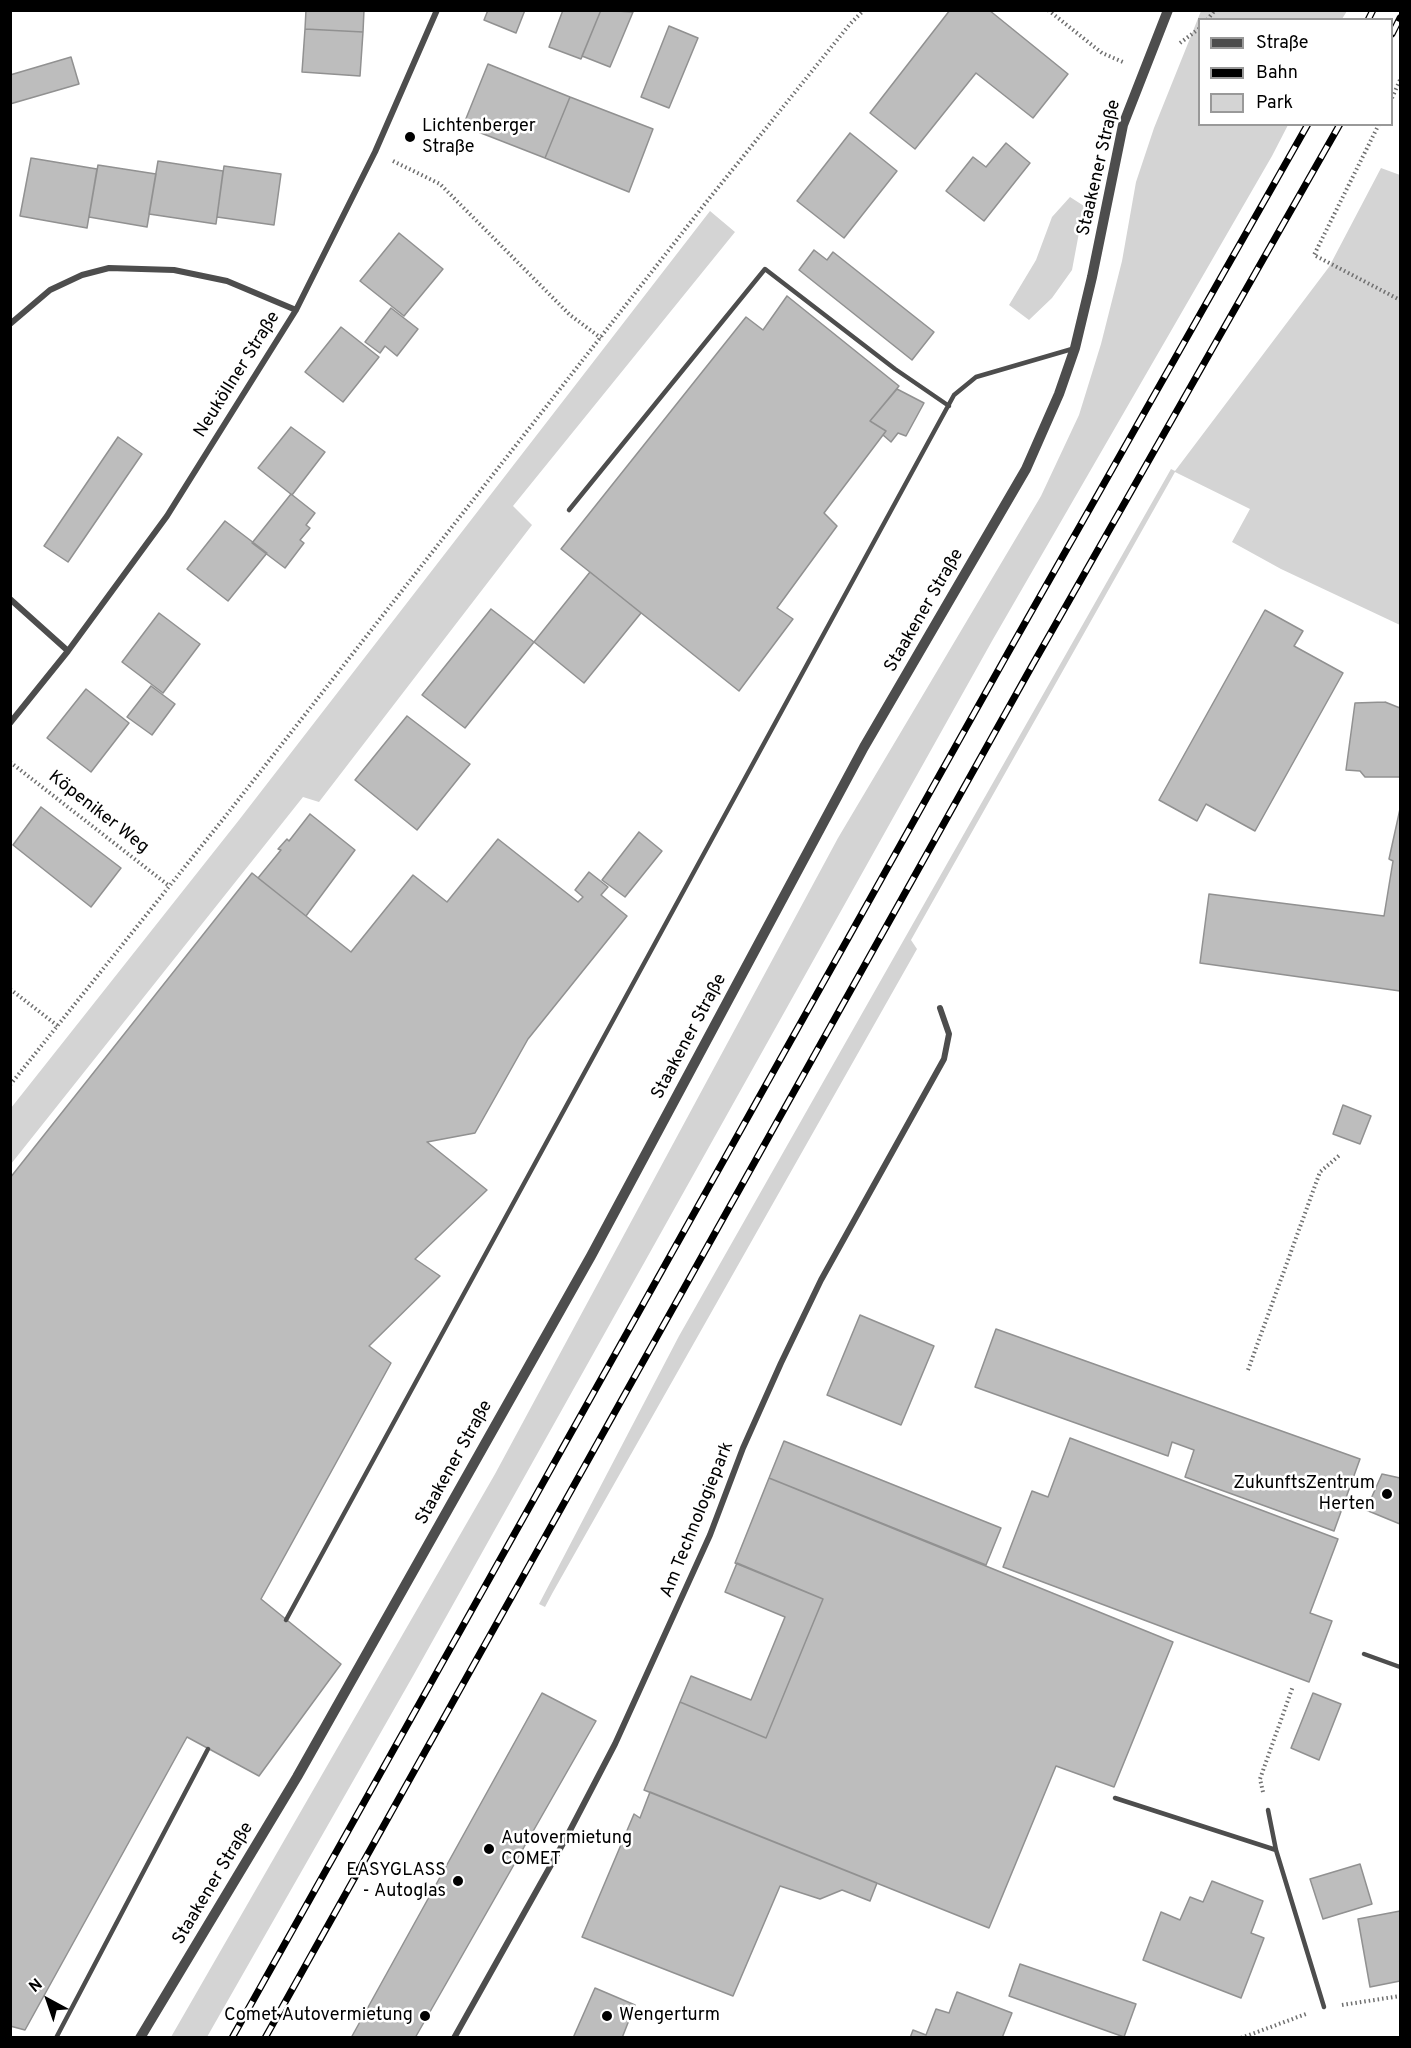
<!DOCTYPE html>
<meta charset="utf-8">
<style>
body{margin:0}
#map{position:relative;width:1411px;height:2048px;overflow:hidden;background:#fff;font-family:Overpass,sans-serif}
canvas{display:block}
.frame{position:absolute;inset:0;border:12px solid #000;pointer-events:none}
.legend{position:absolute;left:1198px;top:18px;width:195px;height:108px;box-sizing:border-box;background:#fff;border:2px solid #999;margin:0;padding:8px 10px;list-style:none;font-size:18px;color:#000}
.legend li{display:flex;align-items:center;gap:12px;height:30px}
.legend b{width:30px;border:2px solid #999}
.north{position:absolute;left:18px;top:1970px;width:60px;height:60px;-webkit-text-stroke:4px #fff;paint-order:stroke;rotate:320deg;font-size:16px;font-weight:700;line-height:24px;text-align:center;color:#000}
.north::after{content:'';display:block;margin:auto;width:21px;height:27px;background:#000;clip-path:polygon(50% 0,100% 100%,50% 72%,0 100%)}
</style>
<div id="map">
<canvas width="1411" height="2048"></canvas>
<div class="frame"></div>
<ul class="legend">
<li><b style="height:8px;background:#4d4d4d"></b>Straße</li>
<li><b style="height:8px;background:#000"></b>Bahn</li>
<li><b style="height:16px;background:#d4d4d4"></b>Park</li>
</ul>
<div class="north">N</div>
</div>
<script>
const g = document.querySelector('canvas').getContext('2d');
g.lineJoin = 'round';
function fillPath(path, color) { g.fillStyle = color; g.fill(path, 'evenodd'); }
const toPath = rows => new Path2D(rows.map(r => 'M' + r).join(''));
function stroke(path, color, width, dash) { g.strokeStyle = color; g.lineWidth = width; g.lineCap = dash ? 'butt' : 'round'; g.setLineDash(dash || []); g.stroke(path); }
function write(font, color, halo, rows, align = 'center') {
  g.font = font + ' Overpass,sans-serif'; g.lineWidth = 5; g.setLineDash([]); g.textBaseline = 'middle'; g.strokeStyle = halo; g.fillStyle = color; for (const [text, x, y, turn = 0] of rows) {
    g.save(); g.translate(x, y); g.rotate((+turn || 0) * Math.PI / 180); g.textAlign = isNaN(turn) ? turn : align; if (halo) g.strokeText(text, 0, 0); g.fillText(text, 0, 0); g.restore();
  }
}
const green = toPath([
 [1201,11,1347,11,1342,19,1200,20,1200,124,1288,125,1272,156,992,641,413,1676,207,2037,171,2037,495,1474,838,838,1041,496,1079,415,1101,344,1122,261,1136,182,1154,128],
 [1381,168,1400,175,1400,625,1281,569,1232,542,1250,509,1175,472,911,940,917,949,553,1592,545,1607,539,1604,679,1336,1171,469,1175,471,1329,267],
 [1070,197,1084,206,1072,270,1052,298,1029,320,1009,305,1036,260,1052,217],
 [710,211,735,232,513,506,532,525,319,802,303,797,11,1164,11,1108,239,820]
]);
const building = toPath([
 [306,10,364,10,363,32,305,29,306,10],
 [488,10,525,10,516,33,484,20,488,10],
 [563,10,601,10,581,59,549,47,563,10],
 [601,10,633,12,610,67,582,56,601,10],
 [950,10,989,10,1068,74,1033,118,976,73,915,149,870,113,950,10],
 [669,26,698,38,669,108,641,97,669,26],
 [305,29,363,32,360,76,302,72,305,29],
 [71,57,79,84,10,104,10,75,71,57],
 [488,64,570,97,545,158,463,126,488,64],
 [570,97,653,129,629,192,545,158,570,97],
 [850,133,897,171,844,238,797,201,850,133],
 [1006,143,1030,163,984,221,946,191,973,157,986,167,1006,143],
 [31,158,97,169,87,228,20,216,31,158],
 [158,161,223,171,216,224,149,214,158,161],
 [98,165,156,174,147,227,89,217,98,165],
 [224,166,281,174,274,225,217,217,224,166],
 [399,233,443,269,404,316,360,281,399,233],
 [814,250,827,260,833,252,934,332,912,360,799,270,814,250],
 [787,296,899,386,870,421,886,431,824,513,837,526,777,608,793,619,739,691,561,549,746,317,763,330,787,296],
 [391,308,418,329,397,356,385,346,380,353,365,342,391,308],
 [341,327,379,357,343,402,305,372,341,327],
 [897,389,924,403,906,436,898,433,891,442,883,435,886,431,870,421,897,389],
 [291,427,325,452,292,495,258,468,291,427],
 [118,437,142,454,68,562,44,546,118,437],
 [291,494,315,513,306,525,310,528,300,540,304,543,285,568,252,543,291,494],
 [225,521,267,553,228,601,187,569,225,521],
 [590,572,641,613,584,683,534,642,590,572],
 [491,609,534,642,465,728,422,695,491,609],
 [1265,610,1303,631,1294,646,1343,673,1255,831,1206,804,1197,821,1159,800,1265,610],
 [159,613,200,644,163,693,122,662,159,613],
 [151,686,175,704,152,735,127,717,151,686],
 [86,689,129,723,91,772,47,738,86,689],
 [1385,702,1400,708,1400,777,1365,777,1360,771,1346,770,1355,703,1385,702],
 [407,716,470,764,417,830,355,780,407,716],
 [41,807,121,868,91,907,13,845,41,807],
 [1400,809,1400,991,1200,963,1209,894,1384,916,1393,861,1389,859,1400,809],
 [310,814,355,850,306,916,258,878,281,850,278,849,287,839,289,841,310,814],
 [639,832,662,851,625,897,602,880,639,832],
 [498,839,578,902,583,897,575,890,589,872,608,887,601,895,627,916,528,1039,475,1133,427,1142,487,1190,415,1259,440,1276,369,1346,391,1363,261,1599,341,1664,259,1776,187,1737,25,2030,10,2026,10,1178,252,873,351,952,413,875,447,902,498,839],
 [1343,1105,1371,1116,1360,1144,1333,1134,1343,1105],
 [860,1315,934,1346,901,1425,827,1395,860,1315],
 [996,1329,1360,1459,1334,1531,1185,1477,1194,1450,1172,1442,1168,1456,975,1387,996,1329],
 [1070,1438,1338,1539,1310,1613,1332,1621,1309,1682,1003,1567,1032,1491,1048,1497,1070,1438],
 [784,1441,1001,1528,986,1565,769,1478,784,1441],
 [1382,1474,1400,1478,1400,1524,1366,1510,1382,1474],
 [769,1478,1173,1642,1114,1787,1056,1766,989,1928,644,1790,680,1702,766,1738,823,1599,735,1563,769,1478],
 [737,1563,823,1599,766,1738,680,1702,691,1676,751,1700,785,1617,725,1592,737,1563],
 [542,1693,596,1721,415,2038,351,2038,542,1693],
 [1313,1693,1341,1704,1319,1760,1291,1748,1313,1693],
 [650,1792,877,1883,870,1901,842,1890,820,1899,780,1886,733,1996,582,1937,634,1814,640,1818,650,1792],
 [1360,1864,1372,1904,1323,1919,1310,1879,1360,1864],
 [1212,1881,1263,1901,1251,1933,1264,1938,1241,1998,1143,1960,1161,1912,1180,1920,1190,1897,1203,1902,1212,1881],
 [1400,1911,1400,1981,1370,1987,1358,1919,1400,1911],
 [1020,1964,1136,2004,1124,2037,1009,1996,1020,1964],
 [595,1988,635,2005,622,2038,573,2038,595,1988],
 [957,1992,1012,2013,1002,2038,910,2038,913,2030,926,2035,936,2009,949,2013,957,1992]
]);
const path = toPath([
 [1048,10,1102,53,1123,62],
 [1207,20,1215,10],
 [1180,43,1200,28],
 [1392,98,1400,80],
 [1379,124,1314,255,1400,300],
 [393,161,440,184,570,315,601,338],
 [10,762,168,885],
 [10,989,58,1026],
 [10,1085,228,813,708,200,850,24,864,10],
 [1248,1370,1320,1172,1341,1154],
 [1263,1792,1260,1779,1293,1686],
 [1342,2005,1400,1996],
 [1241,2038,1306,2014]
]);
const service = toPath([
 [569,510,765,269,895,369,949,406],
 [286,1620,954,395,976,377,1072,349],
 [1364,1654,1400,1667],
 [1115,1798,1276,1850],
 [1268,1810,1276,1850,1324,2007],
 [56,2038,208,1749]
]);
const minor = toPath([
 [10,324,50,290,82,275,109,268,174,270,227,281,296,310],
 [10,599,68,651],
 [10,723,68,651,167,516,296,310,375,152,437,10],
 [454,2038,565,1840,615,1744,710,1535,743,1448,781,1363,821,1280,944,1059,949,1034,940,1008]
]);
const tertiary = toPath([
 [140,2038,297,1777,591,1256,864,747,1026,469,1059,394,1075,348,1092,277,1123,125,1168,10]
]);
const rail = toPath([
 [1368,20,1373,10],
 [1392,34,1400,18],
 [232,2038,1009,651,1308,124],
 [265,2038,1033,664,1340,124]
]);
const markers = [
 [410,137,6,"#000"],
 [1387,1494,6,"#000"],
 [489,1849,6,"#000"],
 [458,1881,6,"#000"],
 [425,2016,6,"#000"],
 [607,2016,6,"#000"]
];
const poiNames = [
 ["Lichtenberger",422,127],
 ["Straße",422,148],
 ["ZukunftsZentrum",1375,1484,"right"],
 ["Herten",1375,1505,"right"],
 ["Autovermietung",501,1839],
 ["COMET",501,1860],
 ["EASYGLASS",446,1871,"right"],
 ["- Autoglas",446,1892,"right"],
 ["Comet Autovermietung",413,2016,"right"],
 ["Wengerturm",619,2016]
];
const streetNames = [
 ["Staakener Straße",1100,168,-77],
 ["Neuköllner Straße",238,375,-58],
 ["Staakener Straße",925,611,-60],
 ["Köpeniker Weg",98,813,38],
 ["Staakener Straße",690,1037,-62],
 ["Staakener Straße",455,1463,-61],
 ["Am Technologiepark",698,1520,-68],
 ["Staakener Straße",214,1884,-59]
];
fillPath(green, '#d4d4d4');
fillPath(building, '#bdbdbd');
stroke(building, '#919191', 1.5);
stroke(path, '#6f6f6f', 4, [1.5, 3]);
stroke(service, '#4d4d4d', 4.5);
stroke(minor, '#4d4d4d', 6);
stroke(tertiary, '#4d4d4d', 10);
stroke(rail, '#000', 7);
stroke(rail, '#fff', 4.5, [14]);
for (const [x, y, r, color] of markers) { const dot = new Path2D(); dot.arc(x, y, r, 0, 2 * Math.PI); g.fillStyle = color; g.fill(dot); stroke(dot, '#fff', 2); }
write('18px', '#000', '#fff', poiNames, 'left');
write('18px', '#000', '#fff', streetNames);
</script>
